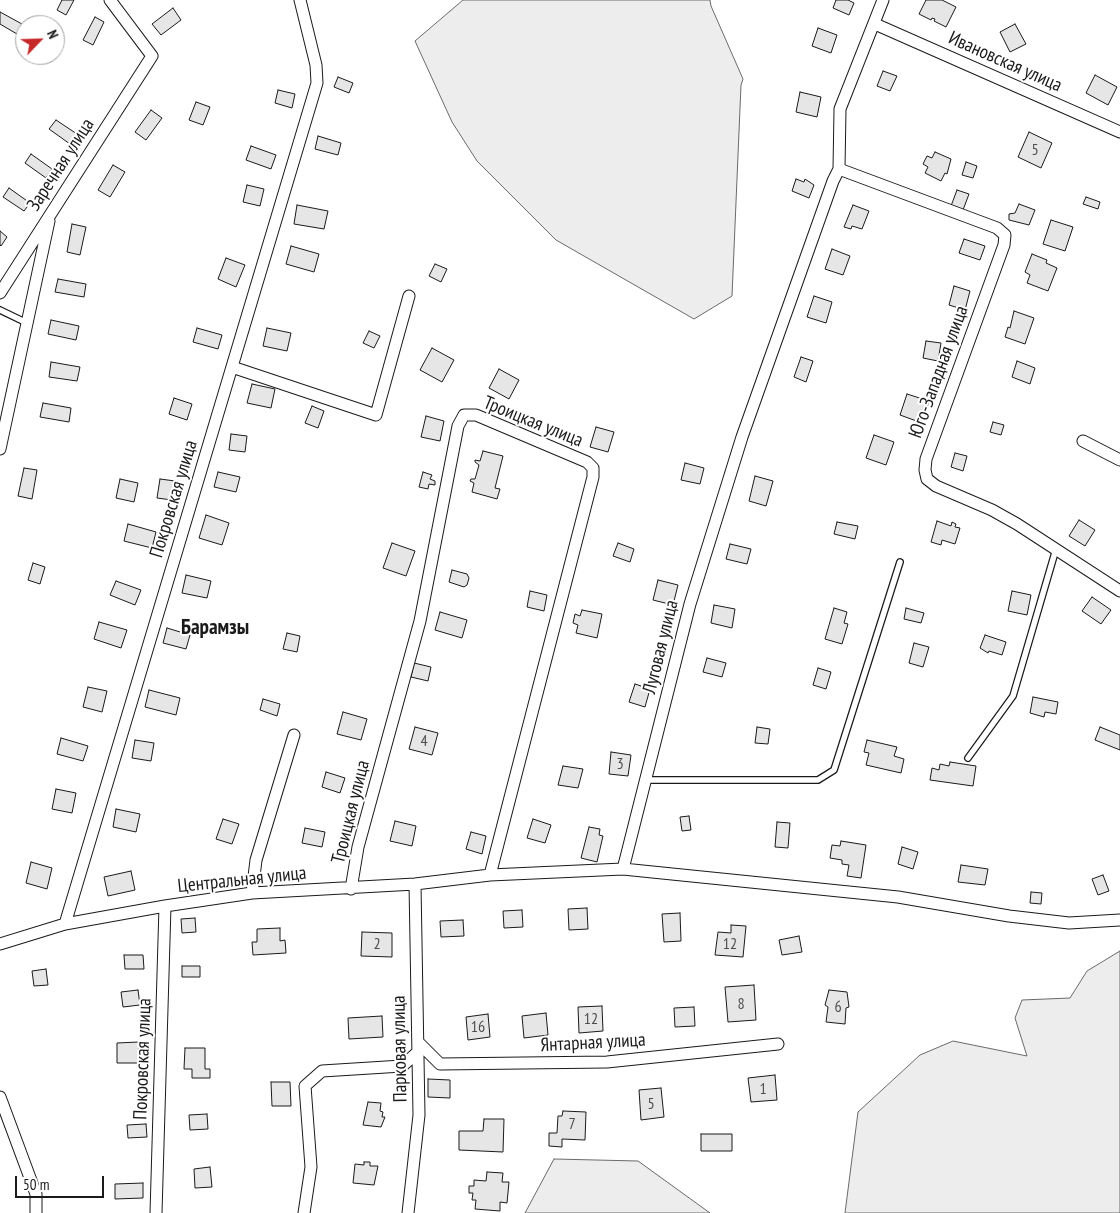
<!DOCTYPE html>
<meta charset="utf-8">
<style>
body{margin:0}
#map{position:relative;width:1120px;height:1213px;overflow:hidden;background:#fff;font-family:"PT Sans Narrow",sans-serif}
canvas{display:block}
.north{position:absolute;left:15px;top:15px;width:50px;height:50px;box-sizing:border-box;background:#fff;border:1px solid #a3a3a3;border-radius:50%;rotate:66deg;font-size:14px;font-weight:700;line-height:20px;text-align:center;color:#1a1a1a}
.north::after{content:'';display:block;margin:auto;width:18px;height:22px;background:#c62828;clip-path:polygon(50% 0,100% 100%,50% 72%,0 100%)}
.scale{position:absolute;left:15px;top:1176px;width:89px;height:22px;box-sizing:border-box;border:2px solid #1a1a1a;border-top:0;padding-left:6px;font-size:15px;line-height:18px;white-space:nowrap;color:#1a1a1a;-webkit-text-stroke:4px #fff;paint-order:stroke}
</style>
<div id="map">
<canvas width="1120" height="1213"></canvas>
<div class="north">N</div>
<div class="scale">50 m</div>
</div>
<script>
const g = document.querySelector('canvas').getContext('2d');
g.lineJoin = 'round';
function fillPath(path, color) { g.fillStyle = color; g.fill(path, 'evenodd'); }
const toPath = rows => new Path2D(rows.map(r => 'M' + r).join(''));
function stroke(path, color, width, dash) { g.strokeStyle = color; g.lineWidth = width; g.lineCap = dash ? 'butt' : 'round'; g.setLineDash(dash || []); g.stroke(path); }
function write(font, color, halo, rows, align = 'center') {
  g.font = font + ' "PT Sans Narrow",sans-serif'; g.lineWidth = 4; g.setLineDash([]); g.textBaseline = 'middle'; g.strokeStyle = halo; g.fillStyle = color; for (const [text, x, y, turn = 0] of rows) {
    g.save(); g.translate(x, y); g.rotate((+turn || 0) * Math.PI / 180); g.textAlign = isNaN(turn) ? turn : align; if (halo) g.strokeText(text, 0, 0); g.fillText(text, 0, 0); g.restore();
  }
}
const built = toPath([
 [463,0,710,0,711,6,743,79,741,85,732,296,694,319,556,240,477,161,452,122,415,41,463,0],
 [1120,951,1120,1213,845,1213,858,1112,920,1055,953,1041,1027,1056,1015,1018,1022,1000,1070,998,1087,971,1120,951],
 [554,1159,638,1161,710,1213,525,1213,554,1159]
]);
const building = toPath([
 [62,0,74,0,66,15,57,10,62,0],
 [836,0,848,0,854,3,849,15,833,8,836,0],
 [926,0,942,0,956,7,946,27,934,21,935,19,932,18,931,20,919,14,926,0],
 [173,8,181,20,161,35,152,24,173,8],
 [0,12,22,24,17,34,0,24,0,12],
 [95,17,104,22,93,45,83,40,95,17],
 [1015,24,1026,44,1010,52,1000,32,1015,24],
 [818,28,837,35,831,53,812,46,818,28],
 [883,71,897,76,890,91,877,86,883,71],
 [1095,75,1117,87,1108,105,1086,93,1095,75],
 [338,77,353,83,349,93,334,87,338,77],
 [278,90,295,94,292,108,275,103,278,90],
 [800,92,821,97,817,117,796,112,800,92],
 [196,102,210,107,203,125,189,120,196,102],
 [151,110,162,118,146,140,135,132,151,110],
 [56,120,77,134,70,144,49,129,56,120],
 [1029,132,1052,143,1041,168,1018,157,1029,132],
 [318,136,341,143,338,155,315,149,318,136],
 [251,146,276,155,271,169,246,160,251,146],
 [935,152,951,159,947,174,945,173,941,181,925,173,928,167,923,164,927,156,932,158,935,152],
 [31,154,52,169,46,178,25,163,31,154],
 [966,162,977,166,973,178,962,175,966,162],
 [113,165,125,172,110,197,98,190,113,165],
 [796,179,804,182,805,179,814,185,809,198,792,191,796,179],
 [247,185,264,189,260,206,243,202,247,185],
 [9,188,30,203,24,211,3,197,9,188],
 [957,190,969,194,963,210,951,206,957,190],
 [1086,197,1100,202,1098,209,1083,204,1086,197],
 [1019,204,1035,210,1029,225,1009,220,1009,214,1015,213,1019,204],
 [297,205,328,211,324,229,294,224,297,205],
 [853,205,869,211,862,229,852,226,851,229,844,227,853,205],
 [1051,220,1073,227,1065,251,1043,244,1051,220],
 [72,224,86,227,80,255,67,252,72,224],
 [0,231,7,237,1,246,0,245,0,231],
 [964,239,985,246,980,260,959,253,964,239],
 [291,246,319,254,314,272,286,264,291,246],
 [832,249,850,256,843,275,825,269,832,249],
 [1032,254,1047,260,1046,263,1057,268,1048,291,1027,283,1030,275,1025,272,1032,254],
 [226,258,245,265,236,287,218,279,226,258],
 [435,264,447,269,441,282,429,276,435,264],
 [58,279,86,284,84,297,55,292,58,279],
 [954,286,970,291,965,310,949,305,954,286],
 [814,296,832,302,826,323,807,317,814,296],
 [1014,311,1034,318,1025,344,1005,337,1008,327,1010,328,1014,311],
 [51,320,79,326,76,340,48,334,51,320],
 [197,328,222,335,218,349,193,342,197,328],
 [267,328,291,333,287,351,263,346,267,328],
 [369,331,380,336,374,348,363,343,369,331],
 [926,341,941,343,938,361,923,358,926,341],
 [432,348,454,360,442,382,420,370,432,348],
 [801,357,813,361,806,382,794,377,801,357],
 [1017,361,1035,368,1030,384,1012,377,1017,361],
 [51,362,80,367,77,381,49,377,51,362],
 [499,369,519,380,509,399,489,388,499,369],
 [252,384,275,389,271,408,247,403,252,384],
 [907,394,929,401,922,423,900,415,907,394],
 [174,398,192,404,187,420,169,414,174,398],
 [43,403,71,408,69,422,40,417,43,403],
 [312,406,324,411,318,428,305,423,312,406],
 [426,416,444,421,440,441,421,437,426,416],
 [993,422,1004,425,1001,435,990,432,993,422],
 [596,427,614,432,608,452,590,447,596,427],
 [231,434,247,436,245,452,229,450,231,434],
 [874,435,894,442,886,465,866,458,874,435],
 [483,451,503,456,495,488,500,489,497,499,472,492,474,483,470,481,471,479,475,479,479,465,475,462,475,460,480,461,483,451],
 [955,453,967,456,963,471,951,467,955,453],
 [685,463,704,468,700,484,681,480,685,463],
 [24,468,37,470,32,499,18,496,24,468],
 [218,472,240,477,236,492,214,487,218,472],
 [423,472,432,475,430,479,435,481,435,485,429,484,428,489,419,487,423,472],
 [755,476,773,481,766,506,749,501,755,476],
 [120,479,138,483,134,502,116,498,120,479],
 [160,479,175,481,172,500,157,498,160,479],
 [206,515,229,523,222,545,199,538,206,515],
 [1079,520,1095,530,1085,546,1069,536,1079,520],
 [937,521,951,526,952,522,956,524,955,527,960,528,955,544,942,540,941,545,931,542,937,521],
 [837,522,858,526,855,539,834,534,837,522],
 [128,524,156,532,152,548,124,541,128,524],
 [392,543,415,551,406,576,383,568,392,543],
 [618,543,634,549,630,562,613,556,618,543],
 [730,544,751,549,747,564,726,559,730,544],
 [33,563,45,567,40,584,28,580,33,563],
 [452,570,467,574,469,578,467,585,464,587,449,582,452,570],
 [186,575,211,581,207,598,182,593,186,575],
 [658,580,678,585,673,605,653,600,658,580],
 [116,581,141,590,135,605,110,595,116,581],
 [530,591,547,595,544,611,527,607,530,591],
 [1012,591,1031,595,1027,615,1008,611,1012,591],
 [1092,597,1111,610,1101,624,1082,611,1092,597],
 [714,605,735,609,732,628,711,623,714,605],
 [834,608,847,612,844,623,848,624,842,644,825,639,834,608],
 [906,608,924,613,921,623,904,619,906,608],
 [582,610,602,614,597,638,576,633,578,625,573,623,575,614,580,616,582,610],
 [440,612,467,620,462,638,435,630,440,612],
 [99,622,127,630,121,648,94,639,99,622],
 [167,628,190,635,186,649,163,643,167,628],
 [287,633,300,636,297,652,283,649,287,633],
 [985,635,1006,642,1002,655,989,651,988,653,980,648,985,635],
 [914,643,929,647,923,667,909,663,914,643],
 [707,658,726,663,722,677,703,672,707,658],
 [414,663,431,667,428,681,411,677,414,663],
 [818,668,831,672,826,689,813,685,818,668],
 [635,684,650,689,645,707,629,702,635,684],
 [88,687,107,691,102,712,83,707,88,687],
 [149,690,180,698,176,715,145,707,149,690],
 [1033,697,1058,702,1056,714,1045,712,1044,717,1030,713,1033,697],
 [263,699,280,704,277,716,260,710,263,699],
 [343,712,367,719,361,740,337,734,343,712],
 [415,727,438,733,432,755,409,749,415,727],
 [757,727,770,729,768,744,755,743,757,727],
 [1100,727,1120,735,1120,750,1095,740,1100,727],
 [61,738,88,746,83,761,57,754,61,738],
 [135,740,154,743,151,761,132,758,135,740],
 [867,740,897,747,894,756,904,759,901,773,866,765,869,753,864,752,867,740],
 [611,752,631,755,628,776,609,774,611,752],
 [950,762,976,766,973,786,930,780,932,768,939,770,940,764,949,766,950,762],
 [563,766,583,769,578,788,558,785,563,766],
 [326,772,345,778,340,793,322,787,326,772],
 [56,789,76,793,72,813,52,809,56,789],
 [116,809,140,814,136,832,113,827,116,809],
 [689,816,691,830,682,831,680,817,689,816],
 [223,819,239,824,232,844,216,839,223,819],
 [533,819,551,825,545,843,527,838,533,819],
 [395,821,416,826,412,846,390,841,395,821],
 [777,822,790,823,788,848,775,847,777,822],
 [589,827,600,829,599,835,603,836,597,862,581,858,589,827],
 [305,828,325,832,322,847,302,843,305,828],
 [471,832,486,836,482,854,466,849,471,832],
 [841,841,866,845,861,878,847,876,849,865,842,864,842,860,830,858,832,845,840,846,841,841],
 [902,847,918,852,913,869,898,864,902,847],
 [31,862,52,868,47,889,26,883,31,862],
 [961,865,988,869,985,885,958,882,961,865],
 [131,871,135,890,108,896,104,877,131,871],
 [1103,875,1109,891,1098,895,1092,879,1103,875],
 [1031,892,1042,893,1041,904,1030,903,1031,892],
 [587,908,588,929,569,930,568,909,587,908],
 [522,910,523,927,504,928,503,911,522,910],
 [680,913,681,941,664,942,662,914,680,913],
 [195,918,196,932,182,933,181,919,195,918],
 [463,920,464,936,441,937,440,921,463,920],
 [731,925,746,926,743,957,715,955,718,932,731,933,731,925],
 [280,928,280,941,285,940,286,953,253,955,252,942,257,942,257,929,280,928],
 [362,932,392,933,392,957,361,956,362,932],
 [799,936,802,952,782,955,779,940,799,936],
 [124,955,143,955,144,969,125,969,124,955],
 [182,966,200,966,200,977,182,977,182,966],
 [46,969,48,985,34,986,32,971,46,969],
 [754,985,756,1020,728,1022,725,987,754,985],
 [138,990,140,1005,123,1007,121,992,138,990],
 [829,990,847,992,849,1007,846,1008,845,1024,826,1022,828,1007,825,1005,829,990],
 [602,1006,603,1031,579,1033,578,1007,602,1006],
 [694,1007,695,1026,675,1027,674,1008,694,1007],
 [546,1013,548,1035,524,1038,522,1016,546,1013],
 [488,1014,490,1037,468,1040,466,1017,488,1014],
 [382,1016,383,1037,349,1039,348,1018,382,1016],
 [139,1042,139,1063,117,1063,117,1043,139,1042],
 [185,1048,205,1048,205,1069,210,1069,210,1078,192,1078,192,1069,184,1069,185,1048],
 [775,1075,777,1100,751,1102,748,1078,775,1075],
 [428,1079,450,1080,450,1098,428,1097,428,1079],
 [271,1082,290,1082,291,1106,272,1106,271,1082],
 [661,1088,664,1117,641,1120,639,1090,661,1088],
 [368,1102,381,1103,380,1111,383,1112,382,1117,385,1117,381,1127,363,1125,368,1102],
 [563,1111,586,1112,585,1140,562,1139,562,1147,549,1146,549,1133,557,1133,558,1116,562,1116,563,1111],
 [207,1114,208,1129,190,1130,189,1115,207,1114],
 [484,1119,504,1119,503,1152,459,1150,459,1131,483,1131,484,1119],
 [146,1124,147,1137,128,1138,127,1125,146,1124],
 [701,1134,732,1134,732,1151,701,1151,701,1134],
 [364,1162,370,1162,370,1166,378,1166,374,1185,353,1183,355,1164,364,1165,364,1162],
 [210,1167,212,1187,195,1188,194,1169,210,1167],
 [487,1172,503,1173,502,1182,509,1182,507,1203,500,1202,500,1211,475,1209,476,1200,472,1200,473,1193,469,1193,469,1186,474,1186,474,1180,486,1181,487,1172],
 [143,1183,143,1198,115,1199,115,1184,143,1183]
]);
const lane = toPath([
 [0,310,27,323],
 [968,758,1013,696,1056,549],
 [645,780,818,780,834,770,900,562]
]);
const street = toPath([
 [875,24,1120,132],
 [839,169,840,109,883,0],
 [0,293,152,56,110,0],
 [232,367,376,415,409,296],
 [1083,441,1120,460],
 [0,449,49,221],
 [623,869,690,604,742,437,833,181,839,169,997,228,1005,235,1004,245,926,459,925,470,927,479,936,486,992,510,1017,524,1120,591],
 [351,889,358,847,420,621,458,426,464,415,476,415,587,462,593,468,593,477,490,875],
 [252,893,256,860,294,735],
 [65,924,317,83,316,65,300,0],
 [0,944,65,924,165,906,252,893,415,884,490,875,623,869,898,897,1009,916,1069,923,1120,920],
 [418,1042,440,1064,607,1062,778,1044],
 [0,1097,36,1194,36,1213],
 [156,1213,165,906],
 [304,1213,311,1167,305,1086,322,1071,402,1066,418,1052],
 [408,1213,419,1115,415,884]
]);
const numberNames = [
 ["5",1035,150],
 ["4",424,741],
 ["3",620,764],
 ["2",377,944],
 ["12",730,944],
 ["8",741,1004],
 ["6",838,1007],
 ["12",591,1019],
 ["16",478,1027],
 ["1",763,1089],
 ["5",651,1104],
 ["7",572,1124]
];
const streetNames = [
 ["Ивановская улица",1005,62,24],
 ["Заречная улица",61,165,-57],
 ["Юго-Западная улица",939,372,-70],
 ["Троицкая улица",533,422,22],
 ["Покровская улица",174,499,-73],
 ["Луговая улица",661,647,-76],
 ["Троицкая улица",351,812,-76],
 ["Центральная улица",242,880,-6],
 ["Янтарная улица",593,1043,-3],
 ["Парковая улица",400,1049,-91],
 ["Покровская улица",143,1059,-88]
];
const quarterNames = [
 ["Барамзы",215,628]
];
fillPath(built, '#ededed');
stroke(built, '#6a6a6a', 1);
fillPath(building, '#e6e6e6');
stroke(building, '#1a1a1a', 1);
stroke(lane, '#1a1a1a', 8);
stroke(street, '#1a1a1a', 13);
stroke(lane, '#fff', 5.5);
stroke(street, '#fff', 11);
write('16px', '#4d4d4d', null, numberNames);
write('19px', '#1a1a1a', '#fff', streetNames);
write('bold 21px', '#1a1a1a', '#fff', quarterNames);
</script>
